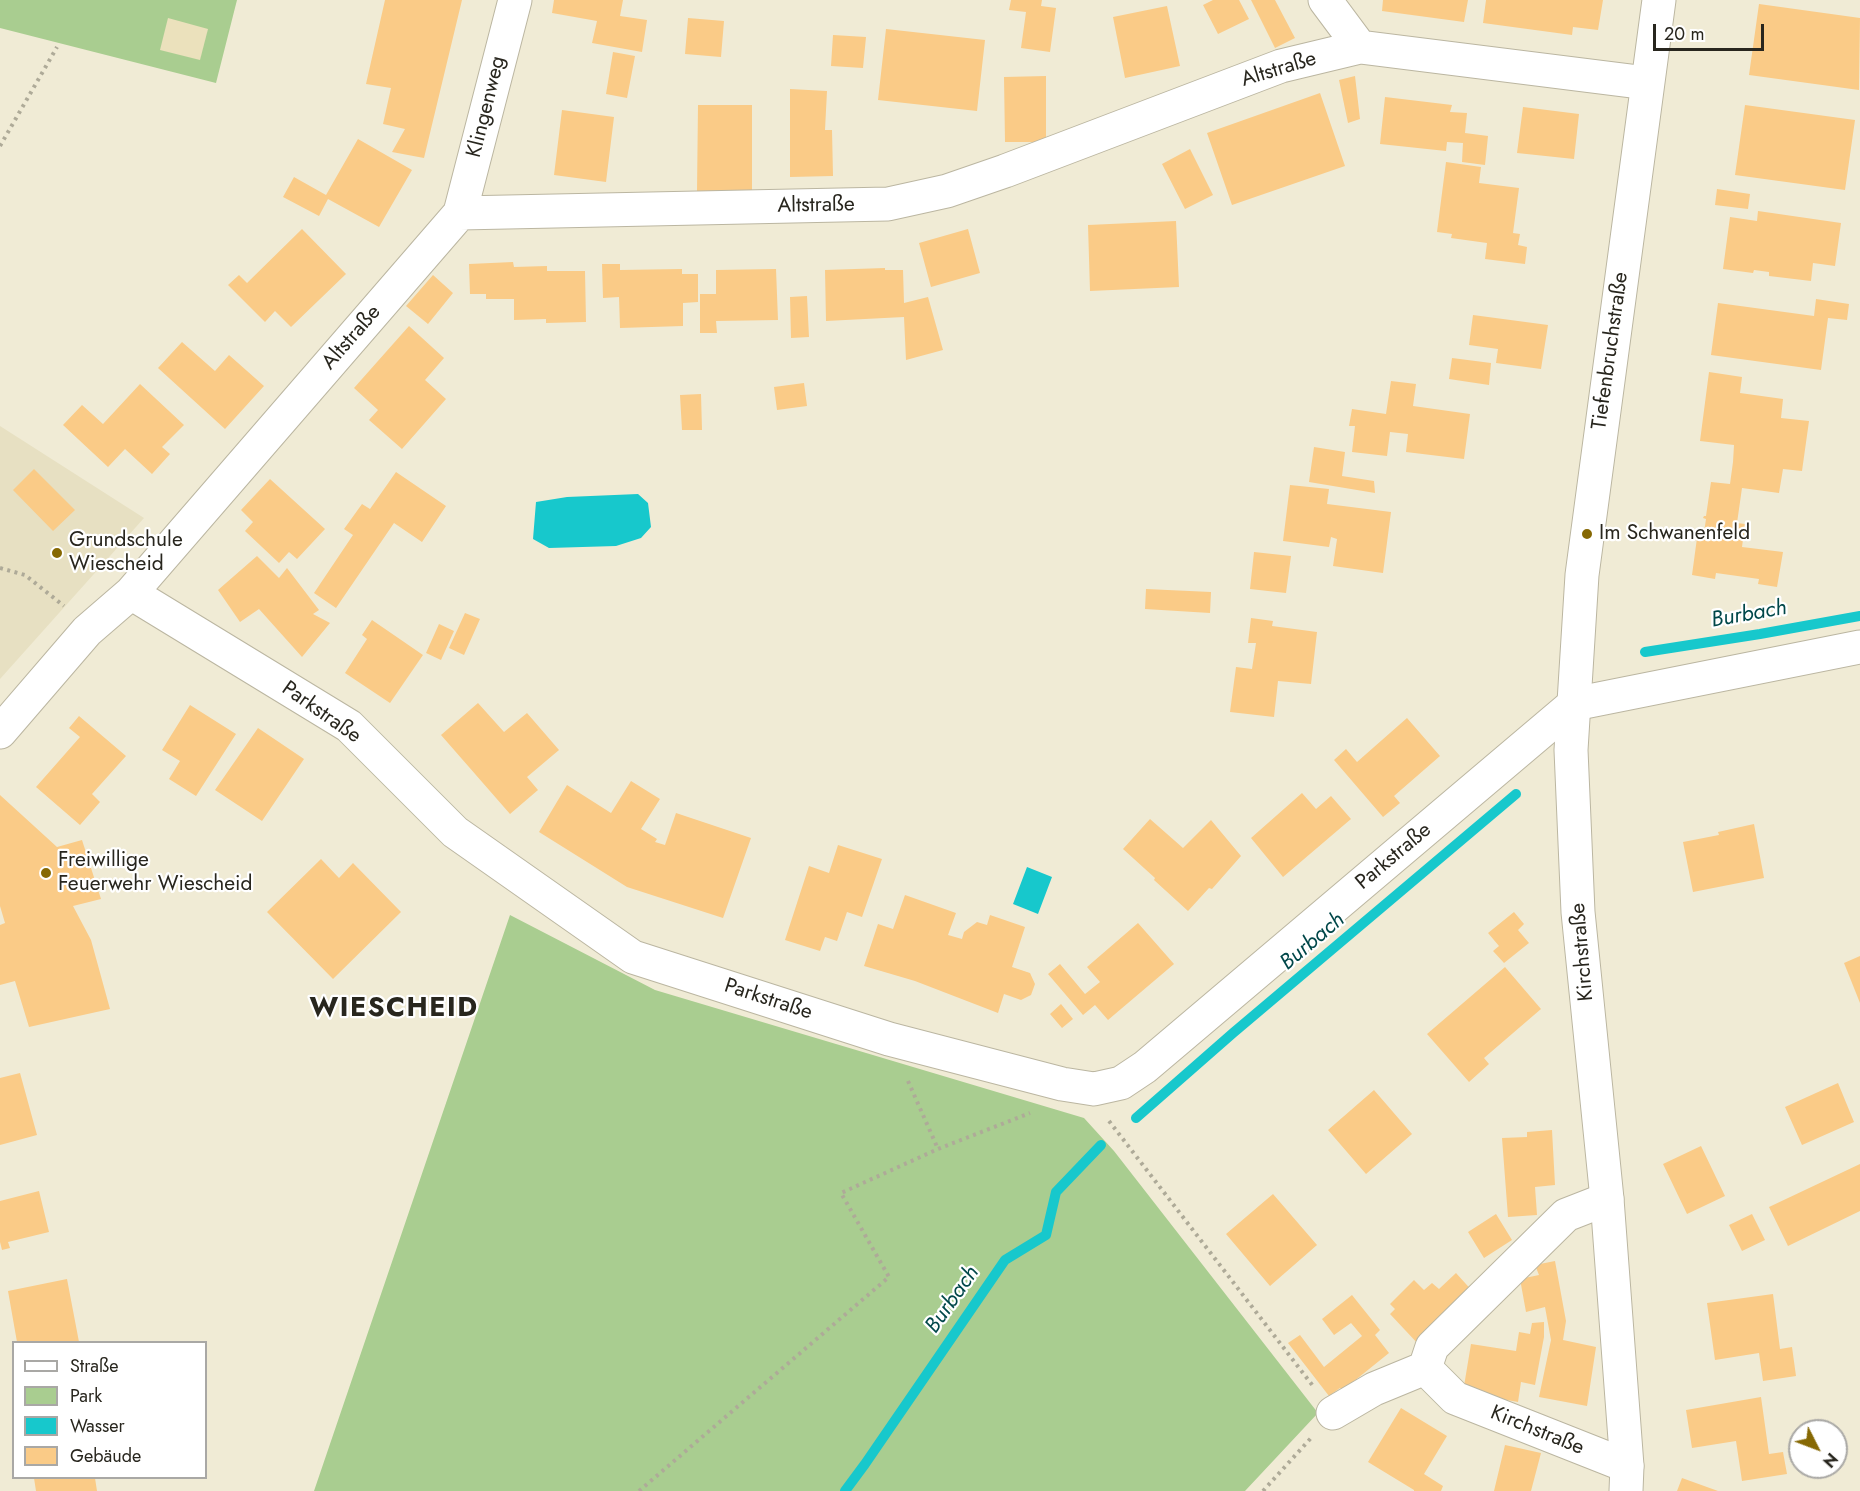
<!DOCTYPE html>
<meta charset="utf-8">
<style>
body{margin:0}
#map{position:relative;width:1860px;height:1491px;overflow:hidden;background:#f0ebd5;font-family:Jost,sans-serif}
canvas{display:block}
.legend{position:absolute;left:12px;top:1341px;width:195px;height:138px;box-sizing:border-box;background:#fff;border:2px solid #a9a8a5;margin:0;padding:8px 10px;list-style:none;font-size:18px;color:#28261e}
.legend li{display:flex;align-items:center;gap:12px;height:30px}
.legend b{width:30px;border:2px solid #a9a8a5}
.north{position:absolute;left:1788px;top:1419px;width:60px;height:60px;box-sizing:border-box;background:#fff;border:2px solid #a9a8a5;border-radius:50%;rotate:132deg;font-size:16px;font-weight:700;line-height:24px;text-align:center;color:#28261e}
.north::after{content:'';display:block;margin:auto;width:21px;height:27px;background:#866803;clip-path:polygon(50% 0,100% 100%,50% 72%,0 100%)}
.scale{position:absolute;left:1653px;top:24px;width:111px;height:27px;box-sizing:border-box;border:3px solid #28261e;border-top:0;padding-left:8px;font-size:18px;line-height:21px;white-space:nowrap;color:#28261e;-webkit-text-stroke:4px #fff;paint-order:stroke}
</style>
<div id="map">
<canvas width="1860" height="1491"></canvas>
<ul class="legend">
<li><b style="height:8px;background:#fff"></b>Straße</li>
<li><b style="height:16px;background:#a9cd90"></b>Park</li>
<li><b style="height:16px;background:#17c8cc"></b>Wasser</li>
<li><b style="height:16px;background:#facb87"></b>Gebäude</li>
</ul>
<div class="north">N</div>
<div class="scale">20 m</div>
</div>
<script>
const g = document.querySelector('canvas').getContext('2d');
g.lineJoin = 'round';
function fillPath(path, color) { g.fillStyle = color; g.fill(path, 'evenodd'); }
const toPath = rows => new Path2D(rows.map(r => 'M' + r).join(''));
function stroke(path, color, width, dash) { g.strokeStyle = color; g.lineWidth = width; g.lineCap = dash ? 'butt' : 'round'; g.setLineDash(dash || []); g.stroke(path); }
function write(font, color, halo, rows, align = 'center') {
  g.font = font + ' Jost,sans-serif'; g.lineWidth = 4.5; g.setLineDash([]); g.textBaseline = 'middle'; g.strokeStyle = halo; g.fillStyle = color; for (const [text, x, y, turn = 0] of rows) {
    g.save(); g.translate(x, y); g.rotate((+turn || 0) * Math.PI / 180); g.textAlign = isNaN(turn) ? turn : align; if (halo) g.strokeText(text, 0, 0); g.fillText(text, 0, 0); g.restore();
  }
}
const built = toPath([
 [0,426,144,518,0,679]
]);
const green = toPath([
 [0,0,237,0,216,83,0,28],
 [510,915,655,990,1084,1118,1114,1151,1318,1413,1245,1491,314,1491]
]);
const sand = toPath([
 [168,18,208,29,200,60,160,50]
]);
const water = toPath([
 [638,494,648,503,651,527,641,538,616,546,549,548,533,539,536,502,567,497],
 [1027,867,1052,877,1038,914,1013,904]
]);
const stream = toPath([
 [1645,652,1760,634,1860,616],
 [1136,1118,1233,1033,1516,794],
 [845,1491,865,1464,1005,1260,1046,1235,1056,1192,1101,1145]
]);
const building = toPath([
 [385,0,462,0,424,158,392,152,405,129,383,124,391,88,366,84],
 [554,0,623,0,620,16,647,20,642,52,592,43,597,21,552,13],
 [1011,0,1042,0,1041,6,1056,8,1050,52,1021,48,1026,12,1009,10],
 [1213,0,1239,0,1249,19,1218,34,1203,5],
 [1251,0,1275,0,1295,38,1275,48],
 [1383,0,1468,0,1464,22,1382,11],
 [1486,0,1603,0,1598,30,1573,27,1572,35,1483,23],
 [1759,4,1860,18,1859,90,1749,75],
 [1167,6,1180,66,1125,78,1113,17],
 [688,18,724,21,721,57,685,54],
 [886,29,985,40,977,111,878,100],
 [833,35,866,37,863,68,831,66],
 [613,52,635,56,627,98,606,94],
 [1046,76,1046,142,1005,142,1004,77],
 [1355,76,1360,119,1348,123,1339,80],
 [790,89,827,91,825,130,832,130,833,176,790,177],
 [1320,93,1345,166,1232,205,1207,133],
 [1385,97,1452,105,1450,112,1467,113,1465,133,1488,136,1485,165,1462,162,1463,143,1447,142,1446,151,1380,144],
 [698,105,752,105,752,191,697,191],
 [1745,105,1855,120,1845,190,1735,175],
 [1523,107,1579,114,1574,159,1517,153],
 [562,110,614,117,606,182,554,175],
 [358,139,412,170,379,227,328,199,319,216,283,197,294,177,326,195],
 [1190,149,1213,195,1185,209,1162,164],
 [1446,162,1481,167,1479,183,1519,188,1513,233,1520,234,1518,245,1527,247,1525,264,1485,259,1487,243,1451,238,1452,234,1437,232],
 [1717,189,1750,194,1748,209,1715,205],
 [1758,211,1841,223,1835,266,1813,263,1811,281,1769,276,1769,272,1754,270,1753,273,1723,269,1730,217,1757,221],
 [1176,221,1179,287,1090,291,1088,225],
 [302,229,346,274,291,327,275,311,265,322,228,285,239,275,247,283],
 [968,229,980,273,931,287,919,243],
 [513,262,514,267,547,266,547,271,585,271,586,322,546,323,546,319,514,320,514,299,486,299,486,294,470,294,469,264],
 [602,264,620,264,620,270,682,269,682,274,698,274,698,302,683,303,683,326,620,328,619,297,603,298],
 [885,268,885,270,903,270,904,303,928,297,943,350,906,360,904,317,826,321,825,270],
 [776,269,778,320,716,321,717,333,700,333,700,294,716,294,716,270],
 [433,275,453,293,428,324,406,306],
 [807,296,809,337,791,338,790,297],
 [1816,299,1849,304,1847,320,1828,318,1821,370,1711,355,1718,303,1814,316],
 [1473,315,1548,325,1541,369,1496,363,1498,349,1469,345],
 [409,326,444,358,425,380,446,399,402,449,369,420,378,410,354,388],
 [182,342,215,371,229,355,264,386,225,429,158,368],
 [1452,358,1491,363,1489,385,1449,379],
 [1709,372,1742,377,1740,393,1783,399,1781,418,1809,421,1802,471,1783,469,1779,493,1742,488,1737,523,1745,524,1742,547,1783,552,1777,587,1758,584,1759,579,1716,573,1715,579,1692,575,1697,538,1703,539,1706,519,1703,518,1704,516,1706,516,1711,482,1730,484,1733,462,1734,445,1700,441],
 [1391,381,1416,384,1413,406,1470,414,1464,459,1406,452,1408,434,1390,432,1387,456,1352,452,1355,426,1349,426,1352,409,1386,414],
 [804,383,807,406,777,410,774,387],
 [140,384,184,425,162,447,170,454,152,474,125,449,108,467,63,425,82,405,103,424],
 [701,394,702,430,682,430,680,395],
 [1314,447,1345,452,1342,476,1374,481,1375,493,1309,482],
 [34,469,75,510,53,531,13,490],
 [396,472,446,506,422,542,394,523,336,608,314,593,353,535,344,529,362,504,370,509],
 [270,479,325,529,297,559,289,552,279,563,245,531,253,522,241,510],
 [1290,485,1329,489,1327,504,1391,512,1383,573,1333,566,1337,539,1331,537,1329,547,1283,541],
 [1254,552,1291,556,1286,593,1250,589],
 [257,556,279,578,287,568,319,610,313,614,330,623,302,657,259,609,240,622,218,590],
 [1146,589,1211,592,1210,613,1145,609],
 [465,613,480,619,464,655,449,648],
 [1251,618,1273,621,1272,626,1317,632,1311,684,1278,681,1274,717,1230,712,1236,667,1252,669,1256,643,1248,643],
 [372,620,423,655,390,703,345,673,367,639,362,635],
 [439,624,454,631,441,660,426,653],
 [478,703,504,732,527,713,559,750,527,777,538,790,510,814,441,735],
 [190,705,236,734,196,796,169,779,180,761,162,750],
 [79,716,126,756,92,794,100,802,80,825,36,787,80,737,69,728],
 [1407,718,1440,756,1394,796,1400,803,1383,817,1334,760,1346,749,1357,762],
 [258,728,304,759,262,821,215,790],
 [631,781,660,799,641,829,657,839,655,842,665,845,676,813,751,838,723,918,627,887,539,832,567,785,611,813],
 [1302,793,1316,809,1331,796,1351,819,1283,877,1251,838],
 [0,795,57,847,82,840,101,899,73,906,91,940,110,1009,29,1027,15,981,0,985,0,925,5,923,0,906],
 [1150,819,1183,848,1211,820,1241,856,1212,889,1209,888,1188,911,1154,880,1155,878,1123,849],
 [1754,824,1764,878,1693,892,1683,842,1719,835,1718,832],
 [838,845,882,859,862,917,847,912,837,941,825,937,820,951,785,940,809,866,829,873],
 [321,859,339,878,353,863,401,912,333,979,267,912],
 [905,895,956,913,948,935,962,939,964,932,977,922,987,925,990,915,1025,927,1012,967,1030,973,1035,984,1031,995,1021,1000,1004,994,998,1013,915,981,864,966,878,924,893,929],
 [1514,912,1524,924,1518,930,1529,943,1504,963,1493,951,1499,946,1488,933],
 [1138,923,1174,964,1108,1020,1095,1005,1083,1015,1048,974,1060,964,1085,994,1100,982,1087,967],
 [1860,956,1860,1003,1844,963],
 [1505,967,1541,1009,1484,1058,1489,1064,1469,1082,1427,1034],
 [1061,1004,1073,1019,1062,1028,1050,1014],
 [20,1073,37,1135,0,1145,0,1078],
 [1838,1083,1854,1122,1802,1145,1785,1107],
 [1374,1090,1412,1134,1366,1174,1328,1130],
 [1552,1130,1555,1185,1535,1187,1537,1215,1508,1217,1502,1138,1527,1137,1527,1132],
 [1701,1146,1725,1196,1687,1214,1663,1164],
 [1860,1164,1860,1211,1788,1246,1769,1207],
 [39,1191,49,1232,8,1242,10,1248,2,1250,0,1242,0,1201],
 [1273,1194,1317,1245,1270,1286,1226,1234],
 [1496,1214,1512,1240,1484,1258,1468,1232],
 [1752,1214,1765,1240,1742,1251,1729,1225],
 [1555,1261,1566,1321,1563,1340,1596,1347,1587,1406,1539,1397,1551,1340,1545,1307,1526,1312,1520,1279,1539,1275,1535,1265],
 [1456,1273,1475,1294,1420,1346,1390,1314,1395,1309,1390,1304,1414,1280,1424,1290,1432,1283,1439,1289],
 [67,1279,79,1342,17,1342,8,1291],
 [1773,1294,1780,1349,1792,1347,1796,1376,1763,1381,1759,1353,1715,1360,1707,1303],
 [1352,1295,1380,1330,1375,1335,1389,1353,1343,1390,1340,1388,1329,1396,1288,1343,1300,1335,1324,1367,1362,1336,1351,1323,1334,1335,1322,1319],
 [1544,1322,1544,1337,1535,1385,1521,1382,1518,1402,1463,1392,1471,1344,1516,1351,1519,1332,1530,1334,1532,1323],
 [1761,1397,1769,1454,1783,1452,1787,1474,1742,1481,1736,1441,1692,1448,1686,1410],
 [1401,1408,1447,1436,1424,1474,1443,1486,1441,1491,1414,1491,1414,1490,1368,1462],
 [1505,1445,1541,1453,1531,1491,1494,1491],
 [34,1478,95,1478,97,1491,36,1491],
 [1682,1478,1718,1491,1677,1491]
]);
const path = toPath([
 [0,146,57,47],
 [0,568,25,575,64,606],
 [908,1081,938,1149],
 [1109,1121,1313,1386],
 [639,1491,889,1277,841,1193,938,1149,1030,1113],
 [1263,1491,1311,1438]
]);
const minor = toPath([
 [1325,0,1360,47],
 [460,213,888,204,947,191,1005,171,1281,66,1360,47,1647,83],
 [131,593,349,726,455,832,633,957,889,1039,1062,1084,1094,1089,1121,1083,1145,1067,1574,704,1860,647],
 [0,732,87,631,131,593,460,213,515,0],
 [1425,1368,1432,1347,1566,1215,1607,1199],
 [1425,1368,1455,1398,1627,1466],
 [1333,1413,1374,1389,1425,1368]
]);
const tertiary = toPath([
 [1626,1491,1627,1466,1607,1199,1578,912,1571,750,1582,575,1659,0]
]);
const markers = [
 [1587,534,6,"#866803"],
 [57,553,6,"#866803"],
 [46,873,6,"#866803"]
];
const streetNames = [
 ["Altstraße",1279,70,-17],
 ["Klingenweg",487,107,-76],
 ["Altstraße",816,206,-1],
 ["Altstraße",352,338,-49],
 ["Tiefenbruchstraße",1611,351,-82],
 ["Parkstraße",321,713,35],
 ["Parkstraße",1394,857,-40],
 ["Kirchstraße",1583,952,-95],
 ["Parkstraße",768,1000,18],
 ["Kirchstraße",1537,1431,22]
];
const poiNames = [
 ["Im Schwanenfeld",1599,534],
 ["Grundschule",69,541],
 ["Wiescheid",69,565],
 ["Freiwillige",58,861],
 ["Feuerwehr Wiescheid",58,885]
];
const waterNames = [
 ["Burbach",1749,615,-10],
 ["Burbach",1313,942,-40],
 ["Burbach",953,1300,-55]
];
const districtNames = [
 ["WIESCHEID",394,1009]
];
fillPath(built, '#e7e0c2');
fillPath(green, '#a9cd90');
fillPath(sand, '#ebe1bc');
fillPath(water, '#17c8cc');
stroke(stream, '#17c8cc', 10);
fillPath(building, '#facb87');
stroke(minor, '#bbb6a1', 35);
stroke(tertiary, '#bbb6a1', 35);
stroke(path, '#aeaa98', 4, [3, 4.5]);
stroke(minor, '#fff', 33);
stroke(tertiary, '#fff', 33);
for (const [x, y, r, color] of markers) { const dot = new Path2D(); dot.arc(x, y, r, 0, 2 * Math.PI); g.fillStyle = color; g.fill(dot); stroke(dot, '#fff', 2); }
write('21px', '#28261e', '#fff', streetNames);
write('21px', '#28261e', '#fff', poiNames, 'left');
write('italic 22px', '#004749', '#fff', waterNames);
g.letterSpacing = '1.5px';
write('bold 27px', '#28261e', '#fff', districtNames);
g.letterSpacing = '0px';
</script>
